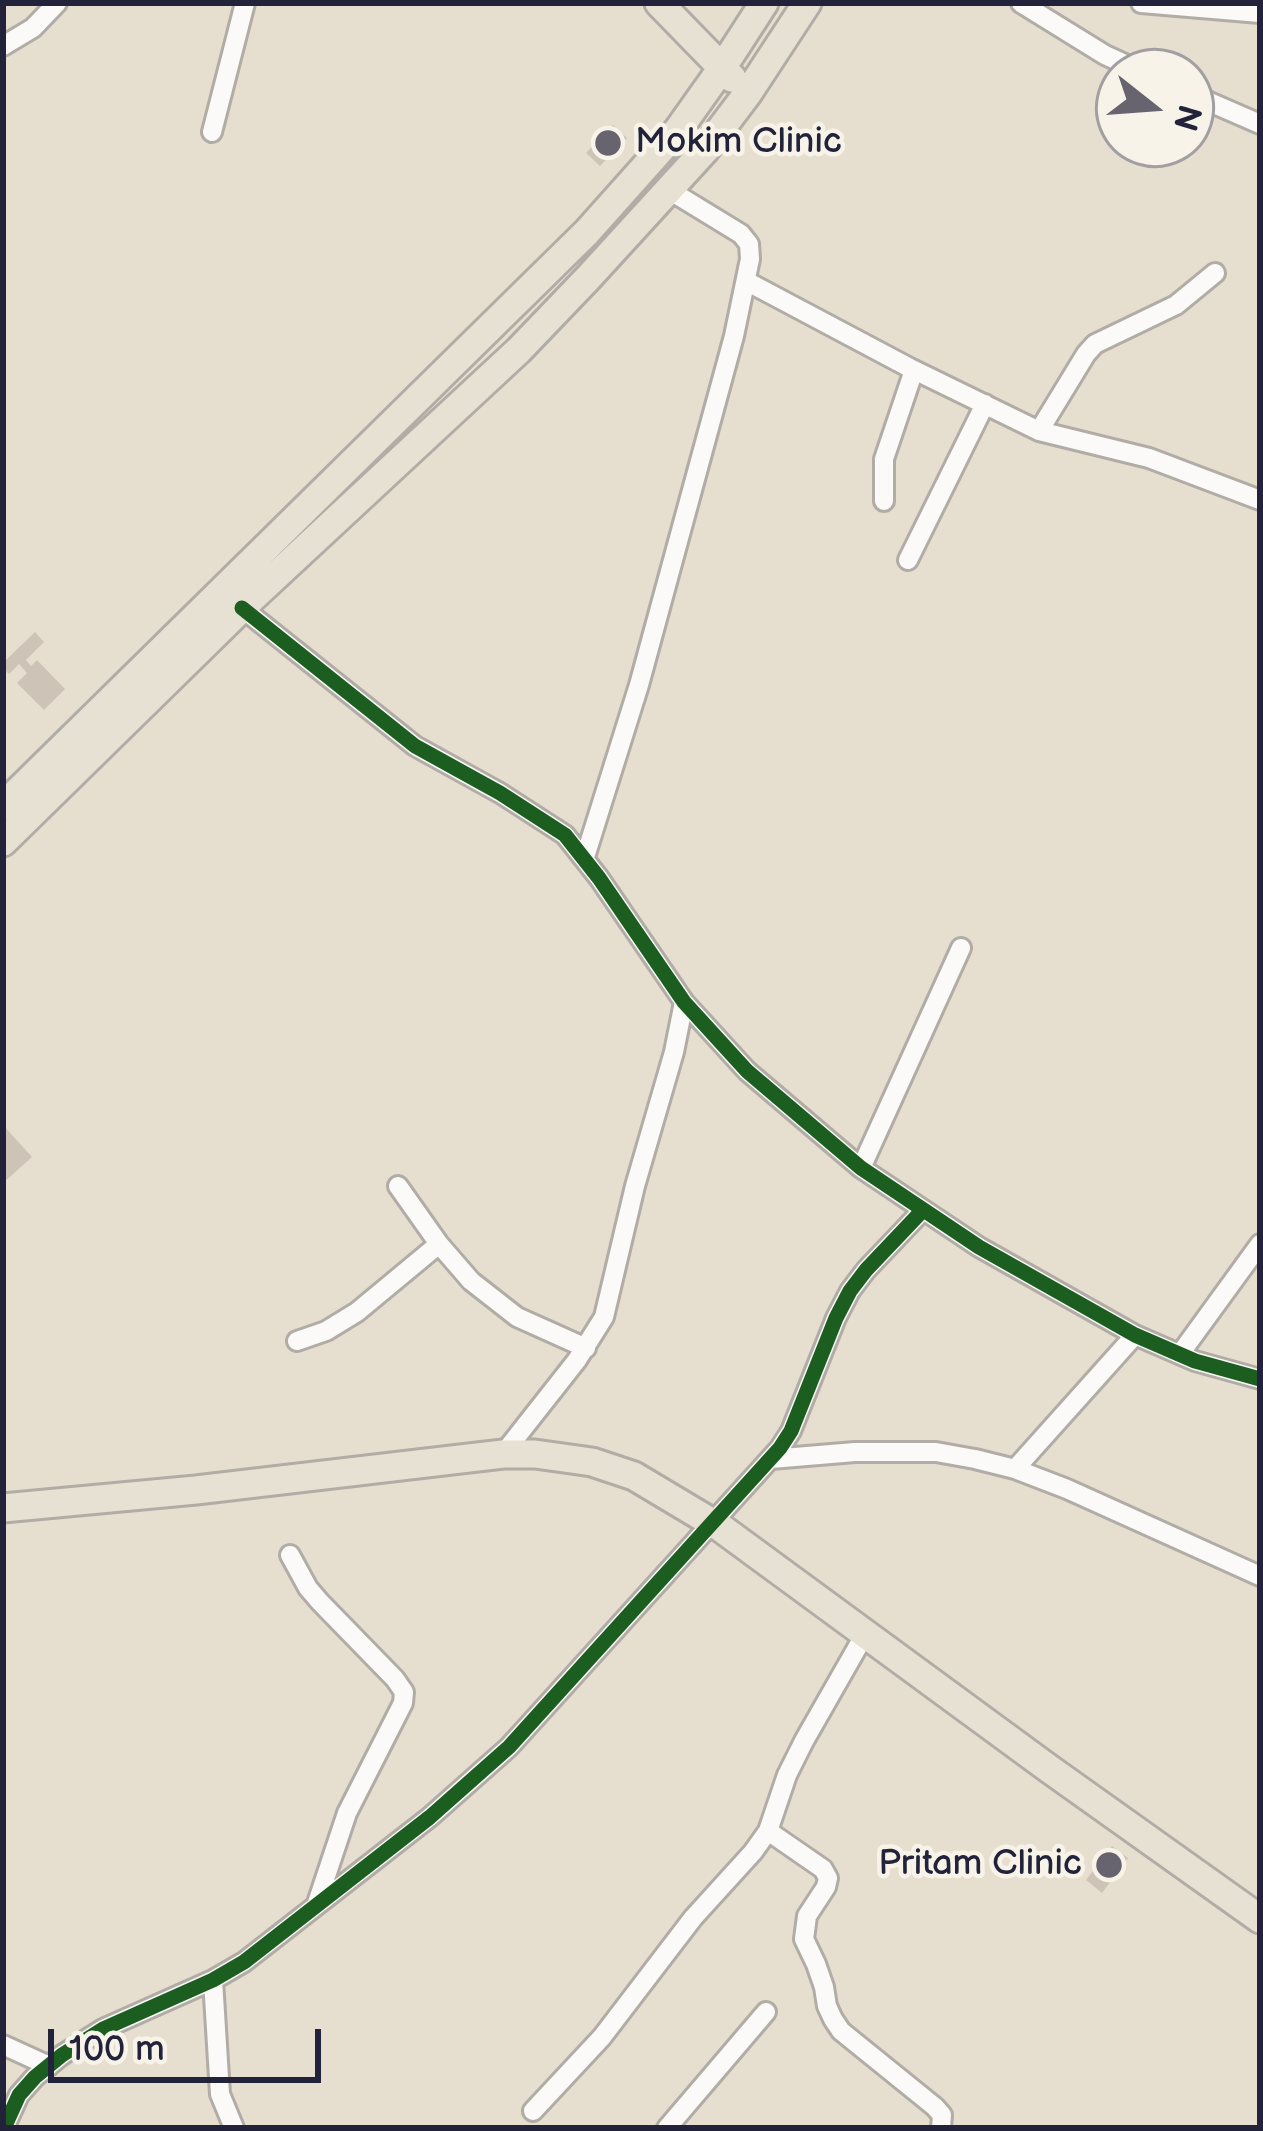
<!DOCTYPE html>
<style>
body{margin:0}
#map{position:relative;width:1263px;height:2131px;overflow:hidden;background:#e6decf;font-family:"Balsamiq Sans",sans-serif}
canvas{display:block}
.frame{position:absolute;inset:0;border:6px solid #22223b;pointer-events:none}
.north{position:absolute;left:1095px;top:48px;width:120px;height:120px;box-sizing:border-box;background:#f7f3e8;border:3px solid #a29fa3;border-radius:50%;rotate:107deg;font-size:33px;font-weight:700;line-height:48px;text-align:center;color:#22223b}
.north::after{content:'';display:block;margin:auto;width:42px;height:54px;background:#67646f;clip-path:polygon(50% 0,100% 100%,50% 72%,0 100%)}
.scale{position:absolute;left:48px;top:2029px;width:273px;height:54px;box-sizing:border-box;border:6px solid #22223b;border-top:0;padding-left:15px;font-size:36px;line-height:42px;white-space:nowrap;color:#22223b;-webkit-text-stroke:9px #f7f3e8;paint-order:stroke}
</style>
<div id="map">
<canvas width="1263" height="2131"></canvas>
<div class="frame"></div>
<div class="north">N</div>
<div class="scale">100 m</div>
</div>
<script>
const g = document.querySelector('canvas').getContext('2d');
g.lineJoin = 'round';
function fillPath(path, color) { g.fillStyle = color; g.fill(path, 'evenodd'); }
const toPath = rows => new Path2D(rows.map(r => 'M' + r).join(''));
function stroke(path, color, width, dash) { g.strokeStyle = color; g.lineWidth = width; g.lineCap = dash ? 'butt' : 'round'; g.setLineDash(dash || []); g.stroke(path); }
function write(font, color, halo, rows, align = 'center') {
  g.font = font + ' "Balsamiq Sans",sans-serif'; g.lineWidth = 9; g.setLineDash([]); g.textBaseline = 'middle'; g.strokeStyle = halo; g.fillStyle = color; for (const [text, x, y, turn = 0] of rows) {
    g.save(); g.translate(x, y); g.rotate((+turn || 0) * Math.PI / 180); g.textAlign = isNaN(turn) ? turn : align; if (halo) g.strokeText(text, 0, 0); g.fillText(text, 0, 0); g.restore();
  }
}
const building = toPath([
 [613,125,627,138,600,166,586,153],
 [35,632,44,642,26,660,31,666,37,660,65,689,44,710,17,683,27,673,19,664,9,674,3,668,3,663],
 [3,1125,32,1157,3,1183],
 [1112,1846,1128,1858,1102,1893,1086,1880]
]);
const minor = toPath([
 [1021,3,1105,55,1142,72],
 [1141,3,1260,13],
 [3,46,33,28,57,3],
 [1191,94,1260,124],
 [212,132,245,3],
 [746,281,910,368,1039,431,1149,458,1260,500],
 [1039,431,1086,354,1095,344,1176,305,1215,273],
 [884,501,884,459,914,370],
 [908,560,985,404],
 [242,608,415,746,500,793,565,835,599,878,684,1002,747,1071,861,1168,979,1247,1135,1335,1195,1361,1260,1379],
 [585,857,639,685,734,336,750,259,749,244,741,234,669,190],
 [861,1168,961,948],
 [398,1186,439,1244,471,1281,517,1317,586,1348],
 [297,1341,326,1331,357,1312,439,1244],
 [1180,1354,1260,1244],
 [503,1454,577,1360,604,1317,635,1186,674,1052,684,1002],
 [771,1459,855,1452,936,1452,975,1459,1015,1469,1067,1489,1260,1576],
 [1015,1469,1135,1335],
 [290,1555,308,1588,320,1602,395,1679,404,1692,403,1703,347,1813,317,1903],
 [768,1831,823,1869,828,1878,826,1887,807,1916,804,1939,816,1964,824,1987,827,2006,833,2019,841,2031,935,2107,942,2115,941,2128],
 [213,1980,220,2094,234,2128],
 [3,2045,49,2066],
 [533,2111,602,2037,693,1918,753,1852,768,1831,787,1775,804,1741,865,1634],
 [4,2128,19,2095,35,2077,62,2055,103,2029,213,1980,244,1962,430,1817,509,1747,780,1448,791,1431,836,1318,850,1291,866,1270,923,1210],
 [667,2128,766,2012]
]);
const highway = toPath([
 [659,3,732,78],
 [3,806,587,232,678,130,722,68,764,3],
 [3,842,252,598,519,350,588,278,705,150,748,93,807,3],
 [3,1508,196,1490,503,1454,535,1454,592,1462,634,1476,721,1528,1048,1768,1260,1919]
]);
const cycleway = toPath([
 [242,608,415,746,500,793,565,835,599,878,684,1002,747,1071,861,1168,979,1247,1135,1335,1195,1361,1260,1379],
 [4,2128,19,2095,35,2077,62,2055,103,2029,213,1980,244,1962,430,1817,509,1747,780,1448,791,1431,836,1318,850,1291,866,1270,923,1210]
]);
const markers = [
 [608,143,15,"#67646f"],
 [1109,1865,15,"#67646f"]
];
const poiNames = [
 ["Mokim Clinic",635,143],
 ["Pritam Clinic",1082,1865,"right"]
];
fillPath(building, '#cdc4b7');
stroke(minor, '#b1aca5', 24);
stroke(highway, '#b1aca5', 33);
stroke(minor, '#fbfaf8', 18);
stroke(highway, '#e7e1d4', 27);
stroke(cycleway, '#1b5e20', 15);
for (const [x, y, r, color] of markers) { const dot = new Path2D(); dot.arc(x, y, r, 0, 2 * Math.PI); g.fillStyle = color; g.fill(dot); stroke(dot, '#f7f3e8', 4.5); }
write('36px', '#22223b', '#f7f3e8', poiNames, 'left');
</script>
